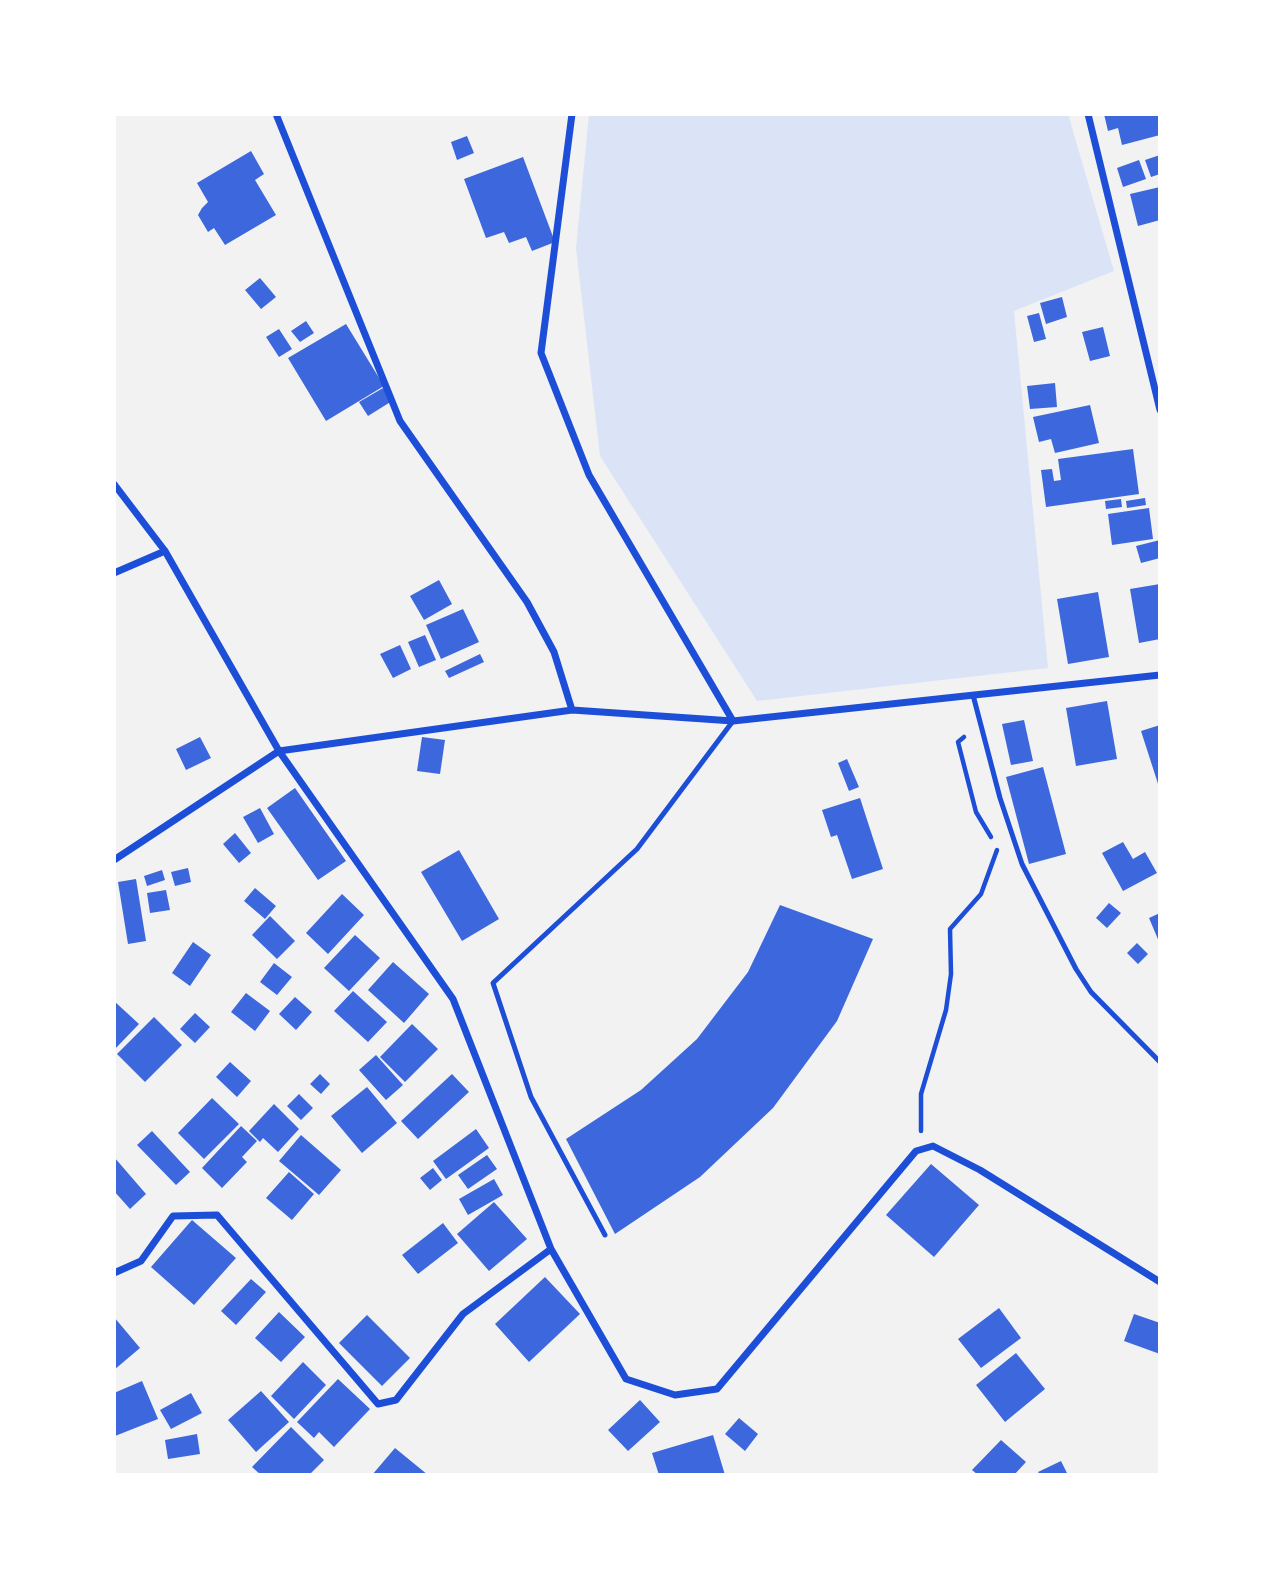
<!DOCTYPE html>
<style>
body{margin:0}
#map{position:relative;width:1274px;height:1589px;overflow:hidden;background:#f2f2f2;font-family:"Open Sans",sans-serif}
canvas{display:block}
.frame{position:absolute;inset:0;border:116px solid #fff;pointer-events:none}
</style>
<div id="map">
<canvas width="1274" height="1589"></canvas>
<div class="frame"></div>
</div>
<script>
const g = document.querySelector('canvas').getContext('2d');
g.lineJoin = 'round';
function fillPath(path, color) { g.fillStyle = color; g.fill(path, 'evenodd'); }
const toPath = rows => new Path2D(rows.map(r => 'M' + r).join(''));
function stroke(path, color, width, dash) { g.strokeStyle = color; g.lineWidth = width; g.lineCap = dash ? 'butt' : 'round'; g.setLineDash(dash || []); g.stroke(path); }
const green = toPath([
 [589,114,1068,114,1114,271,1014,311,1048,668,757,701,600,456,576,248]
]);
const building = toPath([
 [1104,114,1158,114,1160,122,1160,135,1122,145,1118,128,1108,131],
 [467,136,474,153,457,160,451,142],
 [251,151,264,174,255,180,276,215,225,245,214,228,208,232,198,215,202,208,208,202,197,183],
 [1160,155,1160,174,1151,177,1145,160],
 [523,157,555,242,532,251,526,237,509,243,504,232,486,238,464,179],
 [1139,160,1146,179,1123,187,1117,168],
 [1160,187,1160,220,1138,226,1130,194],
 [260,278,276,297,261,309,245,290],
 [1062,297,1067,317,1046,324,1040,303],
 [1039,313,1046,339,1034,342,1027,316],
 [306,321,314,333,300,342,291,331],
 [346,324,384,386,326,421,288,358],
 [1103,327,1110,356,1090,361,1082,332],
 [279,329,292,349,279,357,266,337],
 [1055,383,1057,407,1030,409,1027,386],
 [383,388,392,401,368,416,359,402],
 [1090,405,1099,443,1055,453,1051,439,1039,442,1033,417],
 [1133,449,1139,494,1046,507,1041,470,1052,469,1054,481,1061,480,1058,459],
 [1145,498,1146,505,1127,508,1126,501],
 [1121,499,1122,507,1106,509,1105,501],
 [1149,508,1153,539,1112,545,1108,514],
 [1160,540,1160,558,1141,563,1136,546],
 [439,580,452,604,424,620,410,596],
 [1160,584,1160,639,1139,643,1130,589],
 [1098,592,1109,657,1068,664,1057,599],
 [463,609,479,642,441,659,426,625],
 [425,635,436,660,419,667,408,642],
 [400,645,411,669,393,678,380,654],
 [480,654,484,662,449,678,445,671],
 [1107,701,1117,759,1076,766,1066,708],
 [1024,720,1033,761,1011,765,1002,724],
 [1160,725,1160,790,1141,731],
 [200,737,211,758,186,770,176,749],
 [422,737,445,740,440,774,417,771],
 [847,759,859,787,849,791,838,763],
 [1043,767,1066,854,1029,864,1006,777],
 [295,788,346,861,318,880,267,808],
 [860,798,883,869,852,879,837,835,831,837,822,810],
 [260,808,274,834,258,843,243,817],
 [235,833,251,853,239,863,223,844],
 [1123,842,1133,859,1145,852,1157,873,1123,891,1102,853],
 [459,850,499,919,462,941,421,872],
 [188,868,191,882,175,886,171,872],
 [162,870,165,880,147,886,144,876],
 [136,879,146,941,128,944,118,882],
 [255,888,276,906,265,919,244,901],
 [166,890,170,910,150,913,147,893],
 [342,894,364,915,328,954,306,933],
 [1109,903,1121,913,1107,928,1096,918],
 [780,905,873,939,837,1021,773,1108,700,1177,615,1234,566,1139,641,1090,697,1039,748,972],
 [1160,913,1160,944,1149,918],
 [270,916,295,941,277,959,252,935],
 [355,935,380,958,349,991,324,968],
 [193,942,211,955,190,986,172,973],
 [1137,943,1148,954,1138,964,1127,953],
 [393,962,429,994,404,1023,368,990],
 [274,963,292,977,277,995,260,982],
 [353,991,387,1022,368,1042,334,1011],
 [246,993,270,1011,255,1031,231,1012],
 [295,997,312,1012,296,1030,279,1014],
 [114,1001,139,1024,114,1050],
 [195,1013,210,1027,195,1043,180,1029],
 [154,1017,182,1045,145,1082,117,1054],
 [412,1024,438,1049,405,1082,380,1057],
 [376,1055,403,1085,386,1100,359,1070],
 [230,1062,251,1081,237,1097,216,1077],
 [320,1074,330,1084,321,1094,310,1084],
 [452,1074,469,1092,418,1139,401,1121],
 [367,1087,397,1123,362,1153,331,1116],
 [299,1094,313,1108,301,1120,287,1106],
 [212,1098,239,1124,204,1159,178,1133],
 [274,1104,299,1129,278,1152,263,1138,260,1142,249,1131],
 [241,1126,257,1141,242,1157,247,1162,222,1188,202,1168],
 [476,1129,489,1148,446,1179,433,1161],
 [152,1131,190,1172,176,1185,137,1145],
 [301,1135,341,1170,319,1195,279,1161],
 [487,1155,497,1169,468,1189,458,1175],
 [114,1157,146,1194,130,1209,114,1191],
 [931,1164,979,1205,934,1257,886,1215],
 [433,1168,442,1180,430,1190,420,1178],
 [289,1172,314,1194,292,1220,266,1198],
 [494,1179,503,1195,468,1215,459,1199],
 [494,1202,527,1239,489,1271,457,1234],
 [192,1220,236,1258,194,1305,151,1267],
 [443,1223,458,1243,418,1274,402,1255],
 [545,1277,580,1314,529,1362,495,1324],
 [251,1279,266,1292,236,1325,221,1311],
 [999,1308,1021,1338,981,1368,958,1339],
 [279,1312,305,1337,281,1362,255,1338],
 [1134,1314,1160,1323,1160,1354,1124,1341],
 [367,1315,410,1358,382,1386,339,1343],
 [114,1317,140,1348,114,1370],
 [1016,1353,1045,1389,1005,1422,976,1385],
 [303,1362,326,1385,294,1419,271,1396],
 [338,1379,370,1409,334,1447,319,1432,314,1438,297,1422],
 [142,1381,158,1419,115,1436,114,1432,114,1393],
 [261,1391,289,1422,256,1452,228,1420],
 [191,1393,202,1413,171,1429,160,1410],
 [640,1400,660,1422,628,1451,608,1430],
 [739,1418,758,1434,745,1451,725,1434],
 [291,1427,324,1460,309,1475,261,1475,252,1467],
 [197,1434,200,1454,168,1459,165,1440],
 [713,1435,725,1475,659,1475,652,1453],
 [1001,1440,1026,1462,1014,1475,978,1475,972,1470],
 [395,1448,428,1475,372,1475],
 [1061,1461,1068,1475,1040,1475,1038,1472]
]);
const path = toPath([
 [964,737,958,742,976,812,991,837],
 [921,1131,921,1094,946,1010,951,974,950,929,981,894,997,850]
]);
const service = toPath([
 [973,695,1000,798,1022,864,1076,969,1091,992,1160,1062],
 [605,1235,531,1097,493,983,637,849,733,721]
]);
const minor = toPath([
 [276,114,400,421,527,602,554,652,572,710],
 [572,114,541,353,589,475,733,721],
 [1088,114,1160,410],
 [114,484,165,551,279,751,453,999,551,1249,626,1379,675,1395,717,1389,916,1151,933,1146,980,1170,1160,1282],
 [114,573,165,551],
 [114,860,279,751,572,710,733,721,1160,675],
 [114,1273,141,1261,173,1216,217,1215,378,1404,396,1400,463,1314,551,1249]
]);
fillPath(green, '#dbe4f7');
fillPath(building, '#3d67dc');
stroke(path, '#1d4ed8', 4.5);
stroke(service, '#1d4ed8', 5);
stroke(minor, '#1d4ed8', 7);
</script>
